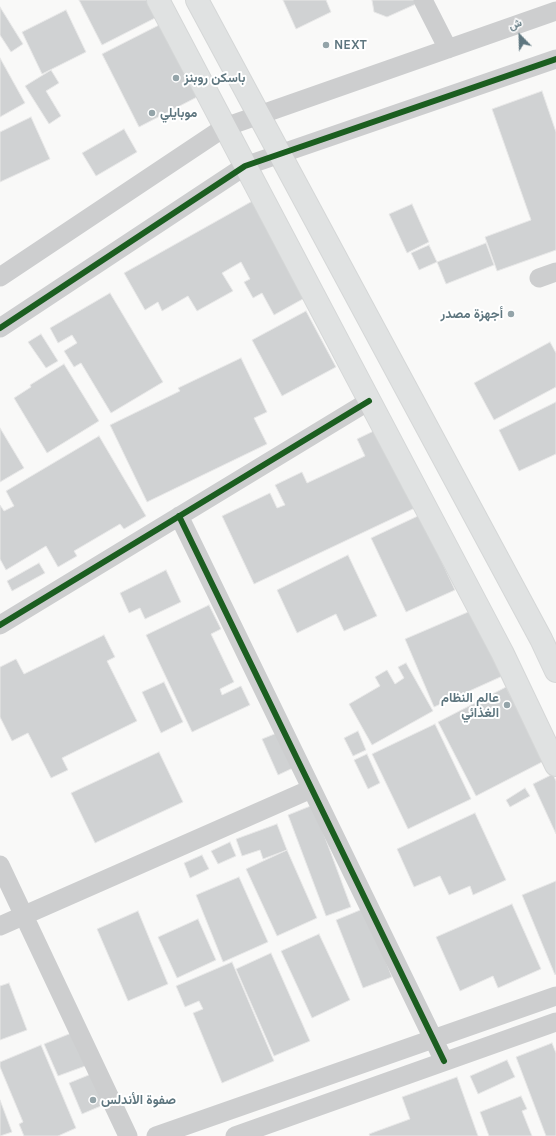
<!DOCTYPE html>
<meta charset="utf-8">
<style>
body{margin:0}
#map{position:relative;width:556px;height:1136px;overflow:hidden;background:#f9f9f8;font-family:Karla,Vazirmatn,sans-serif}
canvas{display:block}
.north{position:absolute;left:500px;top:16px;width:40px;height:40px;-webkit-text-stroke:3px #fff;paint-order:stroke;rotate:337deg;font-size:11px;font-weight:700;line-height:16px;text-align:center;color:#5e767f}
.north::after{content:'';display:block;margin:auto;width:14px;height:18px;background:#5e767f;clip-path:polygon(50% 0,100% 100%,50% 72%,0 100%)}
</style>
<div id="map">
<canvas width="556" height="1136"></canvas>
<div class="north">ش</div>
</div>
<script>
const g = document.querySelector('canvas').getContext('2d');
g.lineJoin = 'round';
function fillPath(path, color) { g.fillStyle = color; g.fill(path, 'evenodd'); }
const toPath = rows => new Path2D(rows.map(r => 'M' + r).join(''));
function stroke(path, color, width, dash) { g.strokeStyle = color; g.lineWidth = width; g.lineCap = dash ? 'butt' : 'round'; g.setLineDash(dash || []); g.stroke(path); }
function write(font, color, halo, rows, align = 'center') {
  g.font = font + ' Karla,Vazirmatn,sans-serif'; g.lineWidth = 4; g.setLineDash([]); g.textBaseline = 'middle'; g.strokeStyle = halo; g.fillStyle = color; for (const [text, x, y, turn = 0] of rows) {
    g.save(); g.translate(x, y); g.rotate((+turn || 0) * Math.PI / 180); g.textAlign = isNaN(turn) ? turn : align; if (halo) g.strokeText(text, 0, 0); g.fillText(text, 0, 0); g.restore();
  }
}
const building = toPath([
 [79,0,151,0,159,16,102,45,79,0],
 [283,0,326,0,331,12,296,29,283,0],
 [372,0,415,0,416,4,387,17,374,12,372,0],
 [0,7,23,44,11,52,0,35,0,7],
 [66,10,86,52,42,74,22,32,66,10],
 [163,23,199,96,139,127,102,54,163,23],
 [0,58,25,103,0,117,0,58],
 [51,70,59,83,46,91,61,116,49,124,25,86,51,70],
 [542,91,556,132,556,250,497,271,485,237,531,220,492,109,542,91],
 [31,117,50,159,0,182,0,132,31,117],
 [124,129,137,152,96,176,82,153,124,129],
 [256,199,310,295,274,315,262,293,253,298,244,282,250,279,241,262,222,273,233,291,197,311,188,296,162,311,158,302,145,310,124,273,256,199],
 [412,204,429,242,407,253,389,214,412,204],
 [486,243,494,265,446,284,437,262,486,243],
 [429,245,437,262,419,270,411,253,429,245],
 [110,293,163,382,111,413,81,363,74,367,64,351,77,343,72,335,58,343,50,328,110,293],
 [306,311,336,367,282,396,252,340,306,311],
 [41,334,58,361,46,368,28,342,41,334],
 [550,342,556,353,556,387,494,420,474,383,550,342],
 [241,358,267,412,254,418,267,444,147,502,110,425,180,391,178,388,241,358],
 [64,364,99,421,47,453,14,398,31,387,30,385,64,364],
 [556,402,556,454,519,471,499,430,556,402],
 [0,428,24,468,0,482,0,428],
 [380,428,417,507,254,584,222,516,270,493,277,508,285,505,275,485,302,472,307,483,365,456,357,439,380,428],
 [99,436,146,516,124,529,120,524,74,551,77,556,58,567,46,546,6,570,0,559,0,505,4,511,14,506,6,491,99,436],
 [420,515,455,590,406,612,371,538,420,515],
 [348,555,377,616,344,631,336,614,297,633,277,590,348,555],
 [39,563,45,573,12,591,7,581,39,563],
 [166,570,181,602,145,619,140,608,129,613,120,593,166,570],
 [209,605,221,629,211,634,234,682,220,689,222,695,241,686,250,705,192,732,146,635,209,605],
 [475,609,507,674,434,707,405,639,475,609],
 [104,635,115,657,107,661,137,721,62,758,68,770,51,778,28,733,12,741,0,717,0,667,16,659,24,674,104,635],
 [406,663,433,711,372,745,349,704,380,686,375,677,387,670,395,684,404,678,398,667,406,663],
 [164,682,183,722,161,733,142,692,164,682],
 [506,687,544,761,476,796,438,722,506,687],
 [435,724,471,799,408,829,372,754,435,724],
 [358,731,366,750,353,756,344,738,358,731],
 [277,733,293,768,278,775,262,739,277,733],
 [159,752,183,802,95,843,71,793,159,752],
 [367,754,380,783,368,789,354,760,367,754],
 [553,774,556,781,556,834,533,784,553,774],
 [525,788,530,796,510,807,506,800,525,788],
 [313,805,351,907,326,916,288,815,313,805],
 [475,813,506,880,473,895,470,886,449,895,440,876,414,887,397,849,475,813],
 [277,824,287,850,263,859,260,850,242,856,236,839,277,824],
 [230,842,236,856,218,864,211,851,230,842],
 [287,850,317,918,277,936,246,869,287,850],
 [202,855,209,869,190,878,184,863,202,855],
 [239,877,268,942,223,962,196,895,239,877],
 [556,881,556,974,555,975,522,895,556,881],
 [512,904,541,969,498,988,493,976,460,991,436,937,512,904],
 [365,908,392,977,363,988,336,920,365,908],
 [138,911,168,984,128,1001,97,929,138,911],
 [198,919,216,960,177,978,158,937,198,919],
 [319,934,350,1000,312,1018,281,951,319,934],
 [271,953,310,1041,274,1056,236,969,271,953],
 [232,962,274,1061,222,1083,193,1013,203,1009,199,1001,185,1007,176,986,232,962],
 [9,983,27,1030,0,1040,0,986,9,983],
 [74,1032,88,1065,58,1076,44,1044,74,1032],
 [552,1043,556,1053,556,1136,546,1136,516,1057,552,1043],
 [41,1045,76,1128,58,1136,24,1136,19,1124,23,1122,0,1067,0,1062,41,1045],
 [507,1060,515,1077,478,1094,470,1076,507,1060],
 [96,1072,108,1103,82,1114,69,1083,96,1072],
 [457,1077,478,1136,370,1136,369,1134,410,1119,402,1097,457,1077],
 [521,1096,527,1109,522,1111,532,1136,489,1136,480,1112,521,1096],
 [0,1100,12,1132,0,1136,0,1100]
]);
const minor = toPath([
 [423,0,448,49],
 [0,277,225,127,556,11],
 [539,278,556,272],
 [0,328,245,166,556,59],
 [179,516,444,1061],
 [0,625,369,401],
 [0,865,128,1136],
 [0,926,311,789],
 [156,1136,556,996],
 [235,1136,556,1022]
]);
const secondary = toPath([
 [158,0,502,652,556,765],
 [197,0,541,639,556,671]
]);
const cycleway = toPath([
 [0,328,245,166,556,59],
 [179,516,444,1061],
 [0,625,369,401]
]);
const markers = [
 [326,45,4,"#94a4a9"],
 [176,78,4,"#94a4a9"],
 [152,113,4,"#94a4a9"],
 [511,314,4,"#94a4a9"],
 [507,705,4,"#94a4a9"],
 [93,1100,4,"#94a4a9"]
];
const poiNames = [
 ["NEXT",334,45],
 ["باسكن روبنز",184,78],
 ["موبايلي",160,113],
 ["أجهزة مصدر",503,314,"right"],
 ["عالم النظام",499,698,"right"],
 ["الغذائي",499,713,"right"],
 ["صفوة الأندلس",101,1100]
];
fillPath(building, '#d0d2d3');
stroke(building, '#e8e8e8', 1);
stroke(secondary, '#d5d7d7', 24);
stroke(minor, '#cdcecf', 19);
stroke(secondary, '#e0e2e2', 22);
stroke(cycleway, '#1b5e20', 6);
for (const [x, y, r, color] of markers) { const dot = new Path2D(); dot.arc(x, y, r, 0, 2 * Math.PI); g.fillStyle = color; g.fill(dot); stroke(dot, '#fff', 1.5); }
write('bold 13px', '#5e767f', '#fff', poiNames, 'left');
</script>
